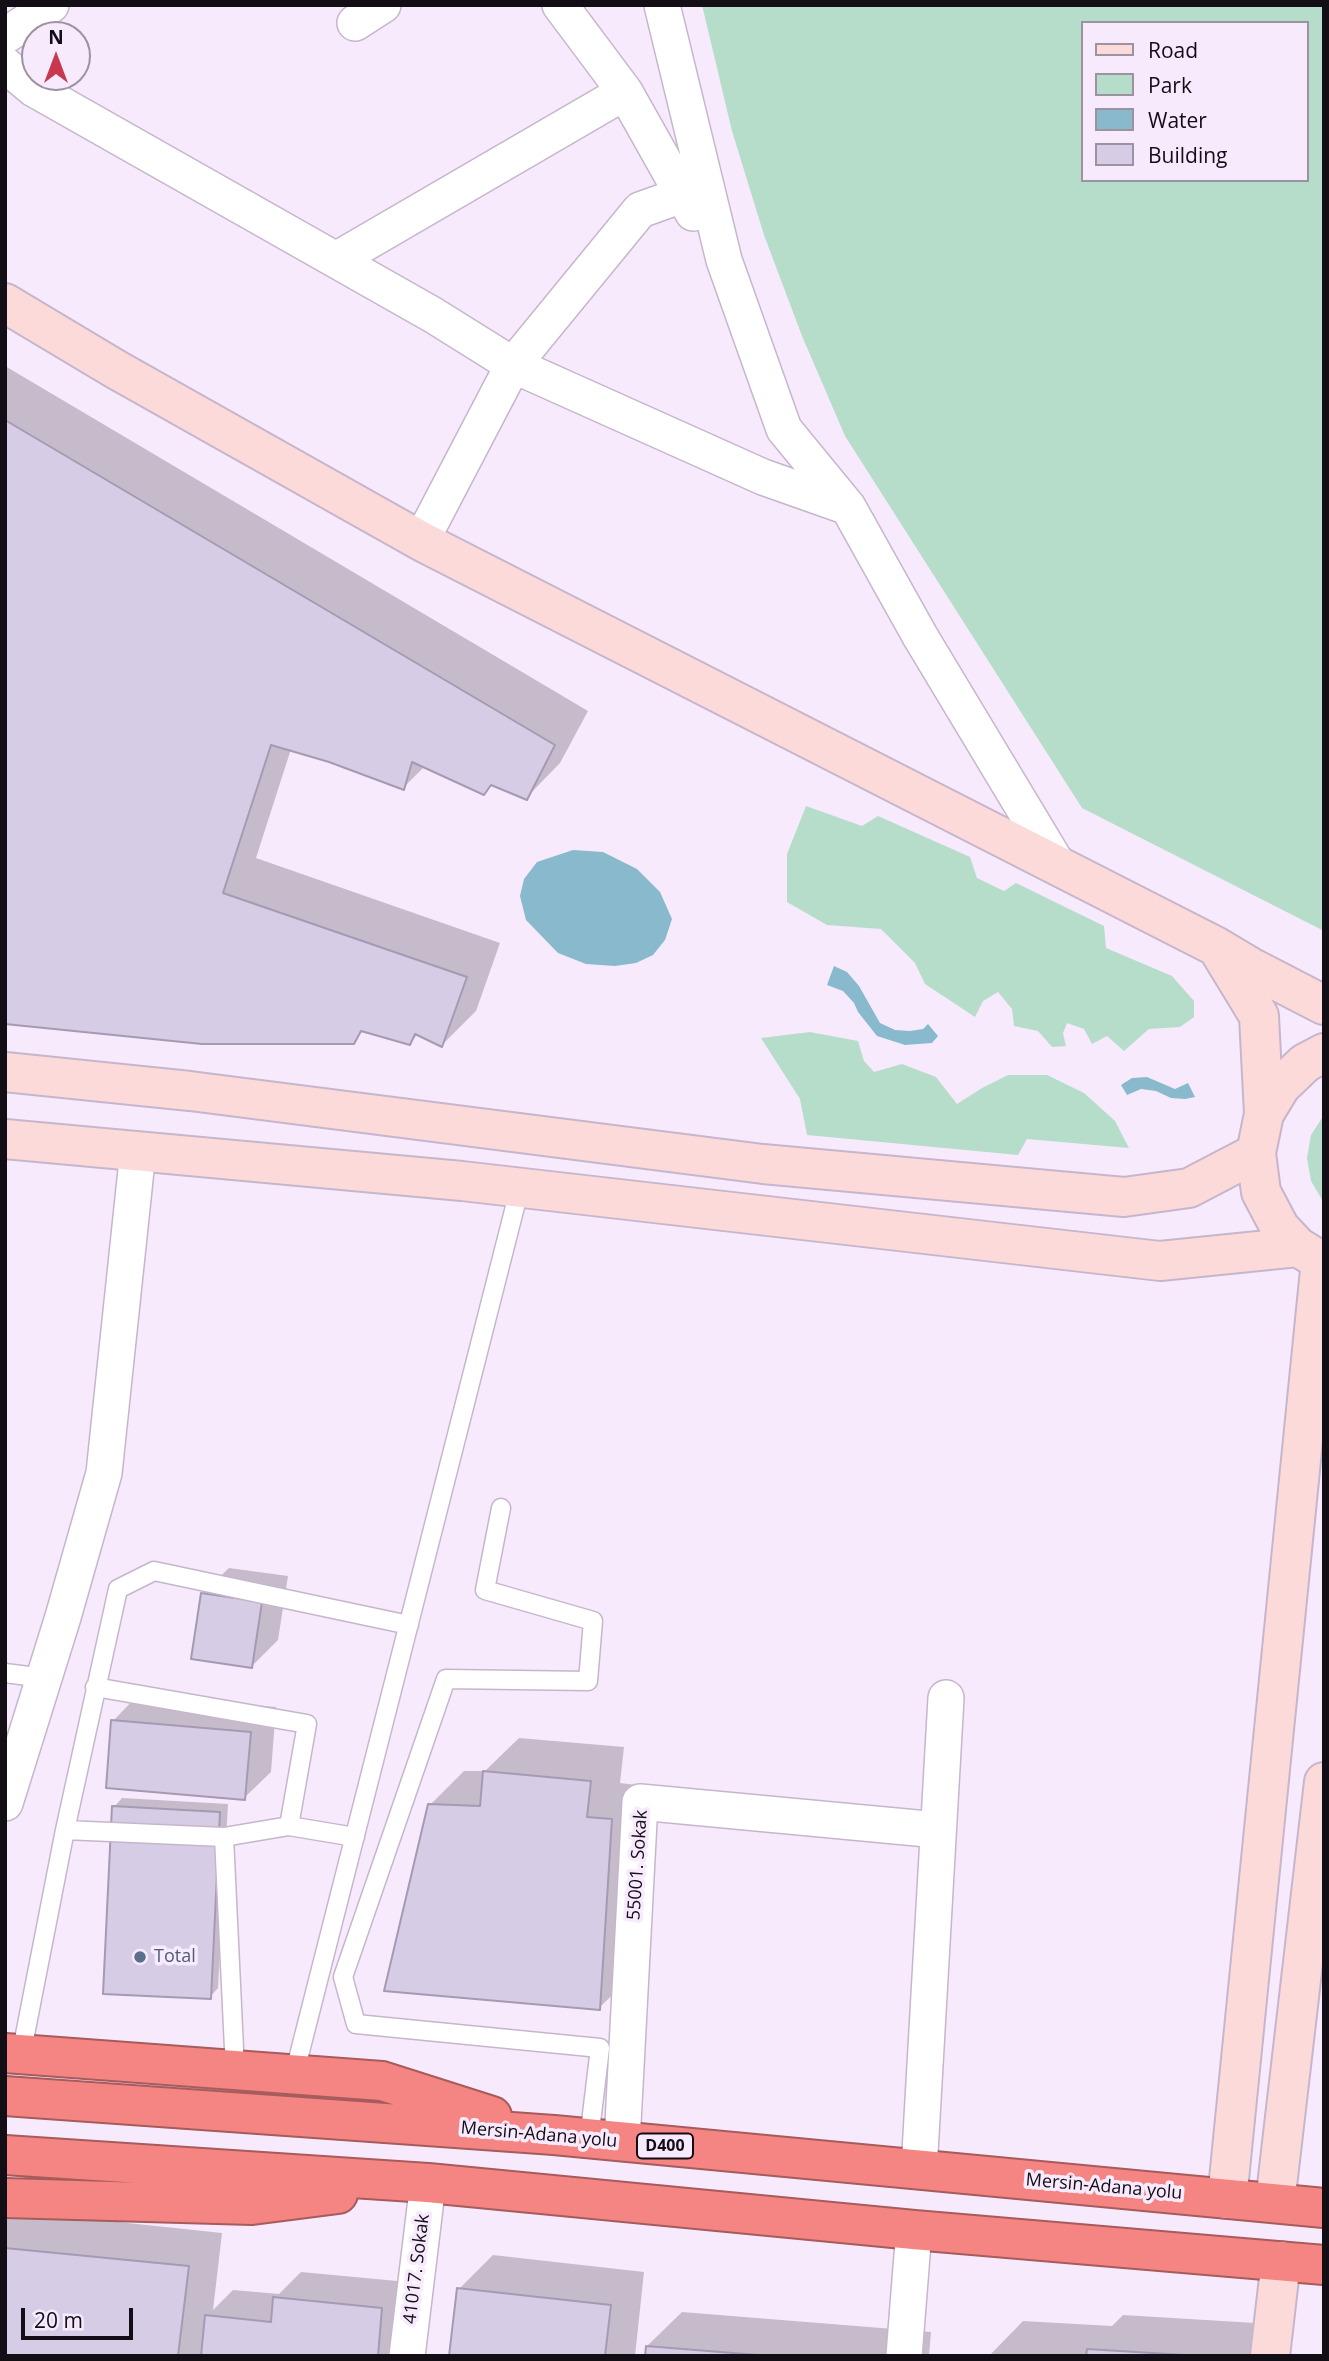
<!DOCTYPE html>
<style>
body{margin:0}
#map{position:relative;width:1329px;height:2361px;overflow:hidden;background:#f8eafd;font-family:"Open Sans",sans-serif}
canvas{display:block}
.frame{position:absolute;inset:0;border:7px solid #130d15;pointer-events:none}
.legend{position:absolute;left:1081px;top:21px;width:228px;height:161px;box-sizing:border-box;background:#f8eafd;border:2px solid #9c92a0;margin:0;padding:9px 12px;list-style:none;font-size:21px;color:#130d15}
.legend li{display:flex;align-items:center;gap:14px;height:35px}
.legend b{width:35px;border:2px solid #9c92a0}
.north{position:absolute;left:21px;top:21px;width:70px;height:70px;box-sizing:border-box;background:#f8eafd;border:2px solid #9c92a0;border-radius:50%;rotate:0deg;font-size:19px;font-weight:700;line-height:28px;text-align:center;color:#130d15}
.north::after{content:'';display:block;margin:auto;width:24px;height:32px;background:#c8384e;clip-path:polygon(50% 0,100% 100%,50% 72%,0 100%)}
.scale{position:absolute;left:21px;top:2308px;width:112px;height:32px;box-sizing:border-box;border:4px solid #130d15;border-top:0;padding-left:9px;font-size:21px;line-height:24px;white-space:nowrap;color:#130d15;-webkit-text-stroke:5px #f8eafd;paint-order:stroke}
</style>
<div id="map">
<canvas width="1329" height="2361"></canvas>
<div class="frame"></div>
<ul class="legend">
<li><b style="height:9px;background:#fcdada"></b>Road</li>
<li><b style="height:19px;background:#b6ddc9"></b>Park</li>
<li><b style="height:19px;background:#88b9cc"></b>Water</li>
<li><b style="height:19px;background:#d6cce5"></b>Building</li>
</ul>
<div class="north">N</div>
<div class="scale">20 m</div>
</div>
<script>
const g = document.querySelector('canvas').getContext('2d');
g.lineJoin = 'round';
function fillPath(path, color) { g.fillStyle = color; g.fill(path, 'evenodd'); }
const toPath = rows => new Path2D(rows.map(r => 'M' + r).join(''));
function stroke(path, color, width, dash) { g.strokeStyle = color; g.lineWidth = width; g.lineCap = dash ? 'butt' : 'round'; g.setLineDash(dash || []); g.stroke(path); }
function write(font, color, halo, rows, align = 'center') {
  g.font = font + ' "Open Sans",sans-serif'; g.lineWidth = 7; g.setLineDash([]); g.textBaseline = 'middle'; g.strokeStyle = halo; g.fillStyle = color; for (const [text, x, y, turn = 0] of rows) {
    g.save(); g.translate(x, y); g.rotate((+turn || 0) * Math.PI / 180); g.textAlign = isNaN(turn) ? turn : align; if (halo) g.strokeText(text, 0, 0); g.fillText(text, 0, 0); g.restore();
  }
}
const green = toPath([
 [702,5,1324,5,1324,931,1082,808,845,436,802,336,764,235,732,131],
 [1082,23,1306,23,1306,180,1082,180],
 [806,806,862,826,878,816,970,857,977,878,1004,891,1016,883,1104,926,1106,948,1172,976,1194,1001,1194,1017,1180,1027,1149,1029,1124,1051,1107,1036,1092,1044,1084,1029,1067,1023,1063,1033,1066,1046,1052,1047,1038,1031,1014,1026,1012,1009,998,992,983,1001,975,1017,925,984,915,963,881,929,827,925,787,902,787,854],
 [810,1032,858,1041,864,1061,874,1072,902,1064,936,1077,957,1104,982,1088,1008,1075,1047,1075,1084,1093,1115,1121,1129,1148,1027,1139,1018,1155,807,1135,800,1099,761,1038],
 [1324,1115,1324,1203,1311,1181,1307,1158,1311,1135]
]);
const water = toPath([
 [573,850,603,852,637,869,660,892,672,919,665,940,653,955,636,963,615,966,586,964,558,953,526,920,520,896,524,879,537,862],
 [834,966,847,972,859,986,880,1023,895,1030,910,1031,923,1029,928,1024,938,1036,932,1043,905,1045,877,1036,858,1012,854,1003,843,991,827,985],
 [1147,1077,1175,1089,1188,1083,1195,1097,1185,1099,1171,1098,1156,1091,1141,1089,1127,1095,1121,1085,1132,1078]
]);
const shadow = toPath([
 [5,366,588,711,560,763,526,798,493,784,483,793,425,766,403,788,329,760,291,749,256,858,500,943,476,1011,442,1045,418,1034,410,1043,364,1030,353,1042,5,1022],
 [229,1568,288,1576,278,1640,252,1666,202,1594],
 [139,1694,276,1707,271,1772,244,1798,113,1721],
 [519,1738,624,1747,620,1783,645,1786,634,1974,599,2008,430,1805,464,1771,485,1771],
 [122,1798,228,1804,218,1988,210,1997,114,1807],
 [5,2210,222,2233,213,2310,233,2290,279,2294,301,2272,408,2282,401,2356,5,2356],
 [493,2255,644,2272,635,2356,451,2356,459,2289],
 [682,2312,931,2332,929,2356,647,2356,647,2346],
 [1123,2315,1272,2324,1270,2356,989,2356,1023,2321,1112,2326]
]);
const building = toPath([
 [5,420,555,745,527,800,491,785,484,795,412,762,404,790,329,762,271,745,223,893,467,977,442,1047,415,1034,410,1045,361,1031,354,1044,202,1044,5,1024,5,420],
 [201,1593,262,1602,252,1668,191,1659,201,1593],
 [111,1720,251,1732,245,1800,106,1788,111,1720],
 [483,1771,591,1781,587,1817,612,1819,600,2010,384,1991,428,1804,480,1806,483,1771],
 [112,1806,220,1812,211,1999,103,1994,112,1806],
 [5,2248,189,2266,178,2356,5,2356,5,2248],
 [457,2288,611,2305,605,2356,449,2356,457,2288],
 [273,2297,382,2308,378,2356,201,2356,205,2315,271,2322,273,2297],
 [646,2346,770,2356,645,2356,646,2346],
 [1087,2349,1201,2356,1086,2356,1087,2349]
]);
const lane = toPath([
 [501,1508,485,1590,593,1621,588,1681,446,1679,343,1977,356,2024,600,2048,589,2139],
 [5,1673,44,1678],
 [95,1687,307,1724,289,1826],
 [65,1830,118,1589,154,1571,409,1625],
 [224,1837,289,1826,355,1837],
 [21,2055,65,1830,224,1837,235,2070],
 [294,2075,520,1187]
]);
const street = toPath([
 [560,5,625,92,693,213],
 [662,5,724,260,784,429,848,507,920,636,1059,867],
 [355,23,383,5],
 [5,36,51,5],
 [5,65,34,89,433,315,513,365,763,477,848,507],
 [336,260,625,92],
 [421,541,513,365,640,210,682,195],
 [5,1803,63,1617,104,1473,138,1151],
 [622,2142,640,1802,938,1830],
 [919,2170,946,1698],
 [407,2356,428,2183],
 [904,2356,914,2230]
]);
const secondary = toPath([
 [5,303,117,370,421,541,1217,947,1254,969,1324,1005],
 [1220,952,1259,1016,1264,1114],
 [5,1072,190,1091,763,1164,1124,1197,1189,1188,1256,1153],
 [5,1139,462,1181,1160,1261,1298,1247],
 [1316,1258,1298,1247,1280,1228,1261,1192,1256,1153,1264,1114,1281,1086,1305,1063,1324,1053],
 [1227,2199,1321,1260],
 [1275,2203,1324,1782],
 [1270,2356,1281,2261]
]);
const highway = toPath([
 [5,2053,382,2081,492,2116],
 [5,2096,554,2135,1324,2208],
 [5,2155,428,2183,914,2230,1324,2265],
 [5,2198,252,2205,338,2194]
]);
const markers = [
 [140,1957,7,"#5c6f8a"]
];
const shields = [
 [665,2146,56]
];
const shieldNames = [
 ["D400",665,2146]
];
const streetNames = [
 ["55001. Sokak",638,1865,-86],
 ["Mersin-Adana yolu",539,2135,5],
 ["Mersin-Adana yolu",1104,2187,5],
 ["41017. Sokak",417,2269,-83]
];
const serviceNames = [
 ["Total",154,1957]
];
fillPath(green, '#b6ddc9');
fillPath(water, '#88b9cc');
fillPath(shadow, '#0003');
fillPath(building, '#d6cce5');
stroke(building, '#a49ab2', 2);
stroke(lane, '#c6b6cc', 21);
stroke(street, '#c6b6cc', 38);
stroke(secondary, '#c6b6cc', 42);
stroke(highway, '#a65b5c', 42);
stroke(lane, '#fff', 18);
stroke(street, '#fff', 35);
stroke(secondary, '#fcdada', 38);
stroke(highway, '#f58582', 38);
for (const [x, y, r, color] of markers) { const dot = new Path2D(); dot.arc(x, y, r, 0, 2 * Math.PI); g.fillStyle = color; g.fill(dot); stroke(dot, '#f8eafd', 2.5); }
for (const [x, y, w] of shields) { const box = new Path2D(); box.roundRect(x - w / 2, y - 12.5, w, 25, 5); g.fillStyle = '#f8eafd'; g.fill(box); stroke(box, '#130d15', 2); }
write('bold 16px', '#130d15', null, shieldNames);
write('18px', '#130d15', '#f8eafd', streetNames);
write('18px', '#4e5e75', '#f8eafd', serviceNames, 'left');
</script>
